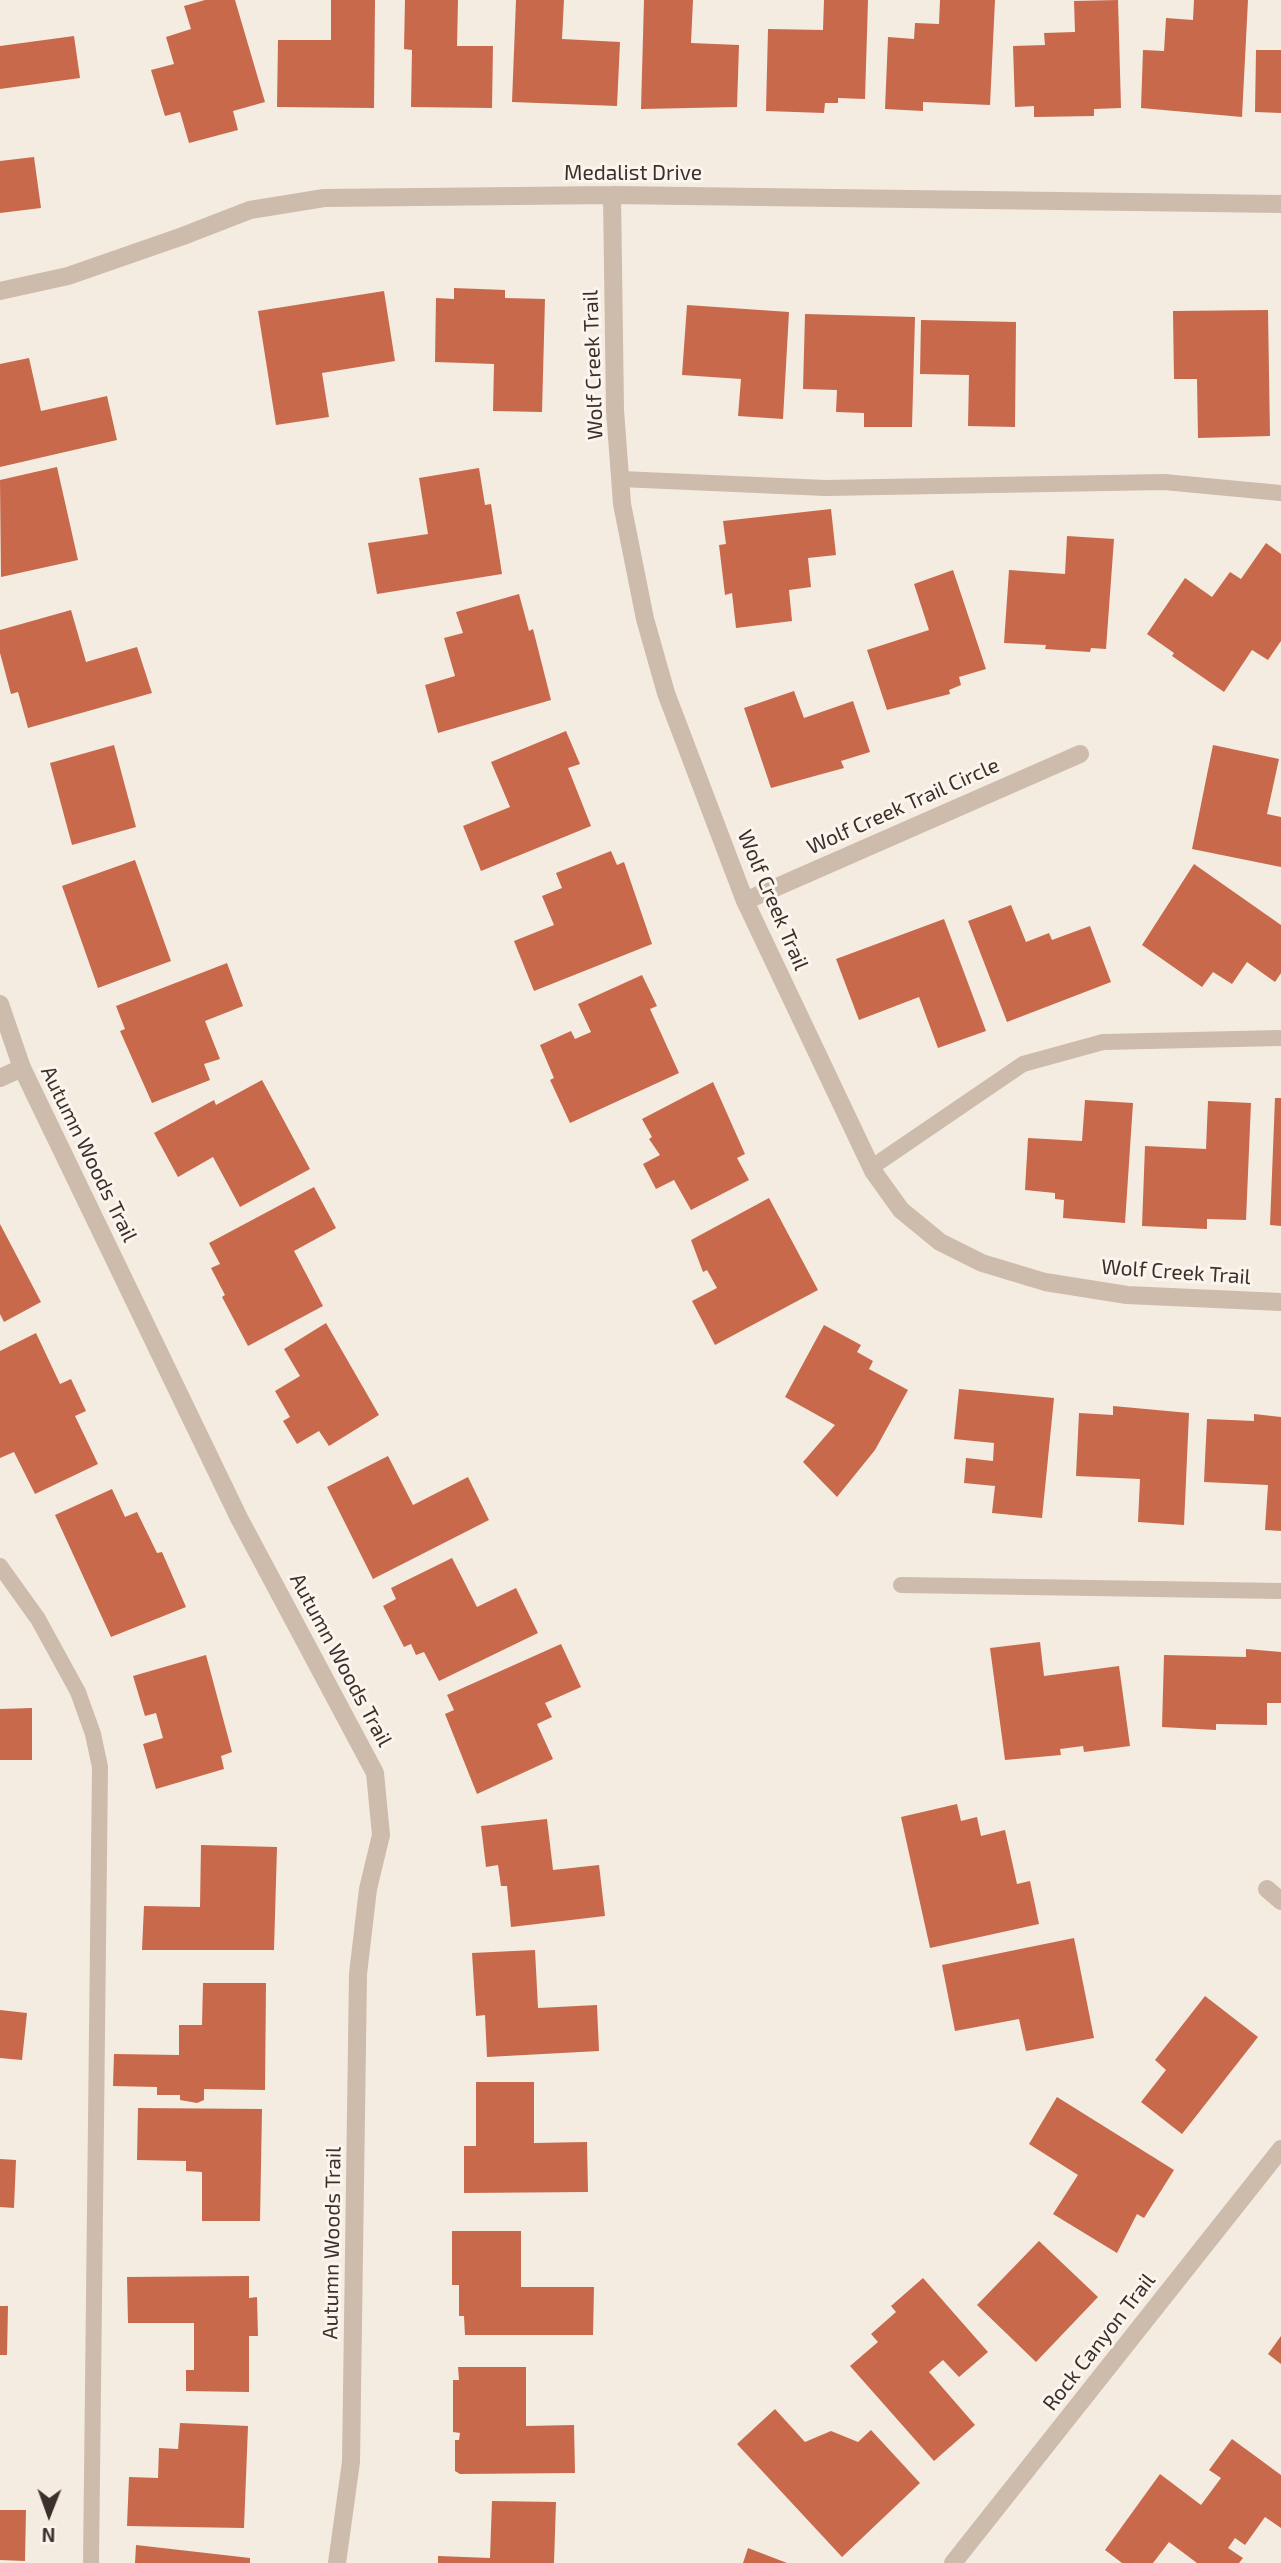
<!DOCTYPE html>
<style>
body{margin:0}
#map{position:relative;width:1281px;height:2563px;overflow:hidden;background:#f4ebe1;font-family:"Exo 2",sans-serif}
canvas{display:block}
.north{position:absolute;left:14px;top:2479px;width:70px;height:70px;-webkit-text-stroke:5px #fbf5ee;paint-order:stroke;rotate:181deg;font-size:19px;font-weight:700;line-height:28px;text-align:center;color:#3b302b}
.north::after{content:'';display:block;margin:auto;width:24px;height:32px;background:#3b302b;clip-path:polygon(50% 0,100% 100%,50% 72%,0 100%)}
</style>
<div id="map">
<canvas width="1281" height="2563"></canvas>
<div class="north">N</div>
</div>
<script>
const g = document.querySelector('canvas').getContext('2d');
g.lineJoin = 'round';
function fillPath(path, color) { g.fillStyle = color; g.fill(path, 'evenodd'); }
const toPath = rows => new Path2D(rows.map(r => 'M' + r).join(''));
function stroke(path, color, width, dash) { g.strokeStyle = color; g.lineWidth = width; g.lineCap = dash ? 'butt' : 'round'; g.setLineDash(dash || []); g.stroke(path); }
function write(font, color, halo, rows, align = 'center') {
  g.font = font + ' "Exo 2",sans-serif'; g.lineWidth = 6; g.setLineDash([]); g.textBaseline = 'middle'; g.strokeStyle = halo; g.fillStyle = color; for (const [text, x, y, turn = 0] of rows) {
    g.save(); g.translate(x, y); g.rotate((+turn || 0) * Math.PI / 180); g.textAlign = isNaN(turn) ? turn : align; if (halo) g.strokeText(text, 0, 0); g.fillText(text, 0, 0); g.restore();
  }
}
const building = toPath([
 [205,0,235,0,265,102,233,111,238,130,189,143,180,112,165,116,151,70,174,64,166,37,191,29,184,6],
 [331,0,375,0,374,108,277,107,278,40,331,40],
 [405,0,458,0,457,46,493,46,492,108,411,107,412,50,404,49],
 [516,0,564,0,562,39,620,42,617,106,512,102],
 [644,0,693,0,691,43,739,45,737,107,641,109],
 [824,0,868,0,865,99,838,98,838,103,825,103,824,113,766,111,768,29,823,30],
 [940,0,995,0,990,105,923,102,923,111,885,109,888,37,914,39,915,23,939,24],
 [1118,0,1121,108,1094,109,1094,116,1034,117,1034,106,1015,107,1013,46,1045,45,1044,33,1075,32,1074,1],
 [1194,0,1248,0,1242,117,1141,108,1143,50,1164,51,1166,18,1193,20],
 [74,36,80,78,0,89,0,46],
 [1256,50,1281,50,1281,113,1255,112],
 [34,157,41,208,0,213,0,161],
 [454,288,505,290,505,298,545,299,542,412,493,411,494,364,435,362,436,298,454,299],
 [384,291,395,361,322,373,329,417,276,425,258,311],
 [687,305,789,312,783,419,738,416,741,379,682,375],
 [1268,310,1270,436,1198,438,1197,379,1174,379,1173,311],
 [805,314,915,317,912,427,864,427,864,413,836,412,837,390,803,389],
 [921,320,1016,322,1015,427,968,426,969,375,920,374],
 [29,358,41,411,107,396,117,440,0,467,0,364],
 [57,467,78,560,1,577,0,480],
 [479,468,485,505,491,504,502,574,377,594,368,543,428,534,419,478],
 [831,509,836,555,808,558,811,587,789,590,792,621,736,628,732,593,725,595,719,545,726,544,723,521],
 [1067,536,1114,539,1106,649,1091,648,1090,652,1045,649,1046,645,1004,643,1009,570,1065,574],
 [1266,543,1281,554,1281,641,1268,660,1252,650,1224,692,1172,656,1174,653,1147,634,1185,578,1212,597,1230,572,1241,579],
 [953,570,986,669,959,677,961,685,949,690,950,694,887,710,867,650,929,630,914,584],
 [519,594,529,631,533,629,551,700,438,733,425,685,455,676,444,638,463,633,456,612],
 [71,610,86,662,137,647,152,693,28,728,18,692,11,694,0,653,0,630],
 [794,691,804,718,853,701,870,752,841,761,844,768,771,788,744,708],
 [566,731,580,764,568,768,591,826,481,871,463,826,510,807,491,762],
 [114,745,136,827,72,845,50,763],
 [1213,745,1279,759,1267,814,1281,817,1281,867,1192,849],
 [611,851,617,865,624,862,652,944,534,991,514,941,554,925,542,896,562,888,556,873],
 [135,860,171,961,98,988,62,886],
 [1194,864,1281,925,1281,973,1275,982,1247,962,1232,984,1213,972,1202,987,1142,945],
 [1011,905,1026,942,1049,933,1052,940,1090,926,1111,982,1007,1022,968,921],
 [944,919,986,1031,938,1048,919,997,859,1020,836,959],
 [227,963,243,1006,205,1021,220,1059,204,1064,210,1080,152,1103,120,1031,125,1029,116,1006],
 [642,975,657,1006,650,1009,679,1073,570,1123,550,1080,554,1078,540,1045,571,1031,575,1039,591,1032,578,1004],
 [262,1080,310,1169,240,1207,213,1157,178,1177,154,1133,214,1100,216,1105],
 [713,1082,745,1154,737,1158,749,1180,691,1210,674,1180,656,1189,643,1164,660,1155,649,1139,652,1137,642,1119],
 [1275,1098,1281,1098,1281,1226,1270,1225],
 [1085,1100,1133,1103,1125,1223,1063,1218,1064,1200,1055,1199,1055,1193,1025,1190,1028,1138,1082,1141],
 [1208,1101,1251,1103,1246,1220,1207,1219,1207,1229,1142,1226,1145,1146,1206,1149],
 [314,1187,336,1228,294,1251,323,1306,248,1346,222,1297,225,1295,211,1268,220,1264,209,1243],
 [769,1198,818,1290,715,1345,692,1301,717,1288,707,1270,703,1272,691,1240],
 [0,1224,41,1302,4,1322,0,1314],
 [326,1323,379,1415,329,1446,319,1431,297,1444,283,1421,290,1417,275,1391,300,1376,284,1349],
 [824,1325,861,1345,857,1352,873,1361,869,1369,908,1390,875,1450,837,1497,803,1462,835,1425,785,1397],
 [36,1333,60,1384,71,1379,86,1411,75,1416,98,1464,35,1494,14,1452,0,1458,0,1351],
 [959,1389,1054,1398,1042,1518,992,1513,995,1486,964,1483,966,1458,993,1461,994,1443,954,1439],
 [1113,1406,1189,1413,1184,1525,1138,1522,1140,1479,1076,1476,1079,1413,1113,1415],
 [1254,1414,1281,1417,1281,1531,1265,1530,1268,1485,1204,1482,1207,1419,1254,1421],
 [388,1456,413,1505,468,1477,489,1520,373,1579,327,1487],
 [112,1489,125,1517,137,1512,157,1553,162,1552,186,1607,111,1637,55,1515],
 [452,1558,477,1607,516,1588,538,1633,439,1681,424,1652,416,1655,411,1644,404,1647,383,1606,396,1599,391,1588],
 [1040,1642,1044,1676,1119,1666,1130,1746,1084,1752,1083,1746,1060,1749,1061,1755,1005,1760,990,1648],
 [561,1644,581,1687,545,1703,552,1717,537,1724,553,1759,477,1794,445,1714,454,1710,447,1695],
 [1246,1649,1281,1652,1281,1703,1267,1703,1267,1725,1216,1724,1216,1730,1162,1727,1164,1655,1246,1657],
 [206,1655,232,1752,221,1756,224,1769,156,1789,143,1744,163,1738,156,1713,145,1716,133,1676],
 [32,1708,32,1760,0,1760,0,1709],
 [957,1804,961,1821,977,1817,981,1836,1005,1830,1017,1884,1030,1881,1039,1924,930,1948,901,1817],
 [547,1819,553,1870,599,1865,605,1916,511,1927,507,1886,501,1886,498,1865,486,1867,481,1826],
 [201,1845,277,1847,274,1950,142,1950,144,1906,200,1907],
 [1074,1938,1094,2038,1026,2051,1019,2019,955,2031,942,1965],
 [535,1950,538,2008,597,2005,599,2051,487,2057,485,2015,476,2016,472,1953],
 [203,1983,266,1983,265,2090,204,2089,204,2100,197,2103,180,2100,180,2095,157,2095,157,2087,113,2086,114,2054,179,2055,179,2025,202,2025],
 [1205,1996,1258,2037,1182,2134,1141,2102,1166,2070,1155,2060],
 [0,2010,27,2013,22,2060,0,2058],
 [476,2082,534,2082,534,2143,587,2142,588,2192,464,2193,464,2146,476,2146],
 [1057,2097,1174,2170,1144,2218,1137,2214,1117,2253,1053,2214,1078,2175,1029,2144],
 [138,2108,262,2109,260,2221,202,2221,202,2172,186,2171,186,2161,137,2160],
 [0,2159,16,2160,14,2208,0,2207],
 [452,2231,521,2231,521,2287,594,2287,593,2335,465,2335,464,2316,459,2316,459,2285,452,2285],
 [1039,2241,1098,2297,1036,2362,977,2305],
 [249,2276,249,2298,257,2297,258,2336,249,2336,249,2392,186,2391,186,2370,194,2370,194,2323,128,2323,127,2277],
 [923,2278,988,2352,959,2377,943,2360,929,2372,975,2425,934,2461,850,2366,878,2342,871,2334,896,2312,891,2306],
 [0,2306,8,2306,7,2355,0,2355],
 [1281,2336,1281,2364,1268,2354],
 [458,2367,526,2367,526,2426,574,2425,575,2473,460,2474,455,2471,455,2440,459,2440,460,2433,453,2432,453,2380,459,2380],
 [775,2409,805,2442,831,2431,858,2442,871,2430,920,2483,842,2557,737,2444],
 [180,2423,248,2426,244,2528,127,2526,129,2477,158,2478,159,2448,178,2449],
 [1232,2439,1281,2475,1281,2528,1265,2517,1245,2545,1235,2538,1228,2548,1243,2558,1239,2563,1197,2563,1169,2542,1153,2563,1122,2563,1105,2550,1160,2474,1201,2505,1221,2478,1209,2470],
 [492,2501,556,2502,554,2563,438,2563,438,2556,490,2558],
 [0,2510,26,2510,25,2561,0,2560],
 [136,2545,250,2558,250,2563,135,2563],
 [748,2548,787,2563,743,2563]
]);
const service = toPath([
 [621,479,825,488,1164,482,1281,493],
 [872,1167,1023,1064,1103,1042,1281,1038],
 [0,1566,38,1619,78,1692,93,1734,100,1767,91,2563],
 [901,1585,1281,1591]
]);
const minor = toPath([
 [612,195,615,410,622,504,645,619,666,693,745,901,873,1171,901,1210,940,1242,982,1263,1045,1282,1127,1295,1281,1302],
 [0,291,68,276,183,236,250,210,324,198,612,195,1281,204],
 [745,901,1080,754],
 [0,1078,22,1068],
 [1267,1889,1281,1901],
 [953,2563,1281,2149]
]);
const tertiary = toPath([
 [0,1004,22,1068,239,1518,375,1773,381,1835,368,1889,358,1974,351,2462,337,2563]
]);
const streetNames = [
 ["Medalist Drive",633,173],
 ["Wolf Creek Trail",593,365,-92],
 ["Wolf Creek Trail Circle",903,806,-24],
 ["Wolf Creek Trail",773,900,67],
 ["Autumn Woods Trail",89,1154,64],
 ["Wolf Creek Trail",1176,1272,4],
 ["Autumn Woods Trail",341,1660,62],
 ["Autumn Woods Trail",332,2243,-89],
 ["Rock Canyon Trail",1099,2342,-52]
];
fillPath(building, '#c8694b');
stroke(service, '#cdbbac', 16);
stroke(minor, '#cdbbac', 18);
stroke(tertiary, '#cdbbac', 18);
write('21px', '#3b302b', '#fbf5ee', streetNames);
</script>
